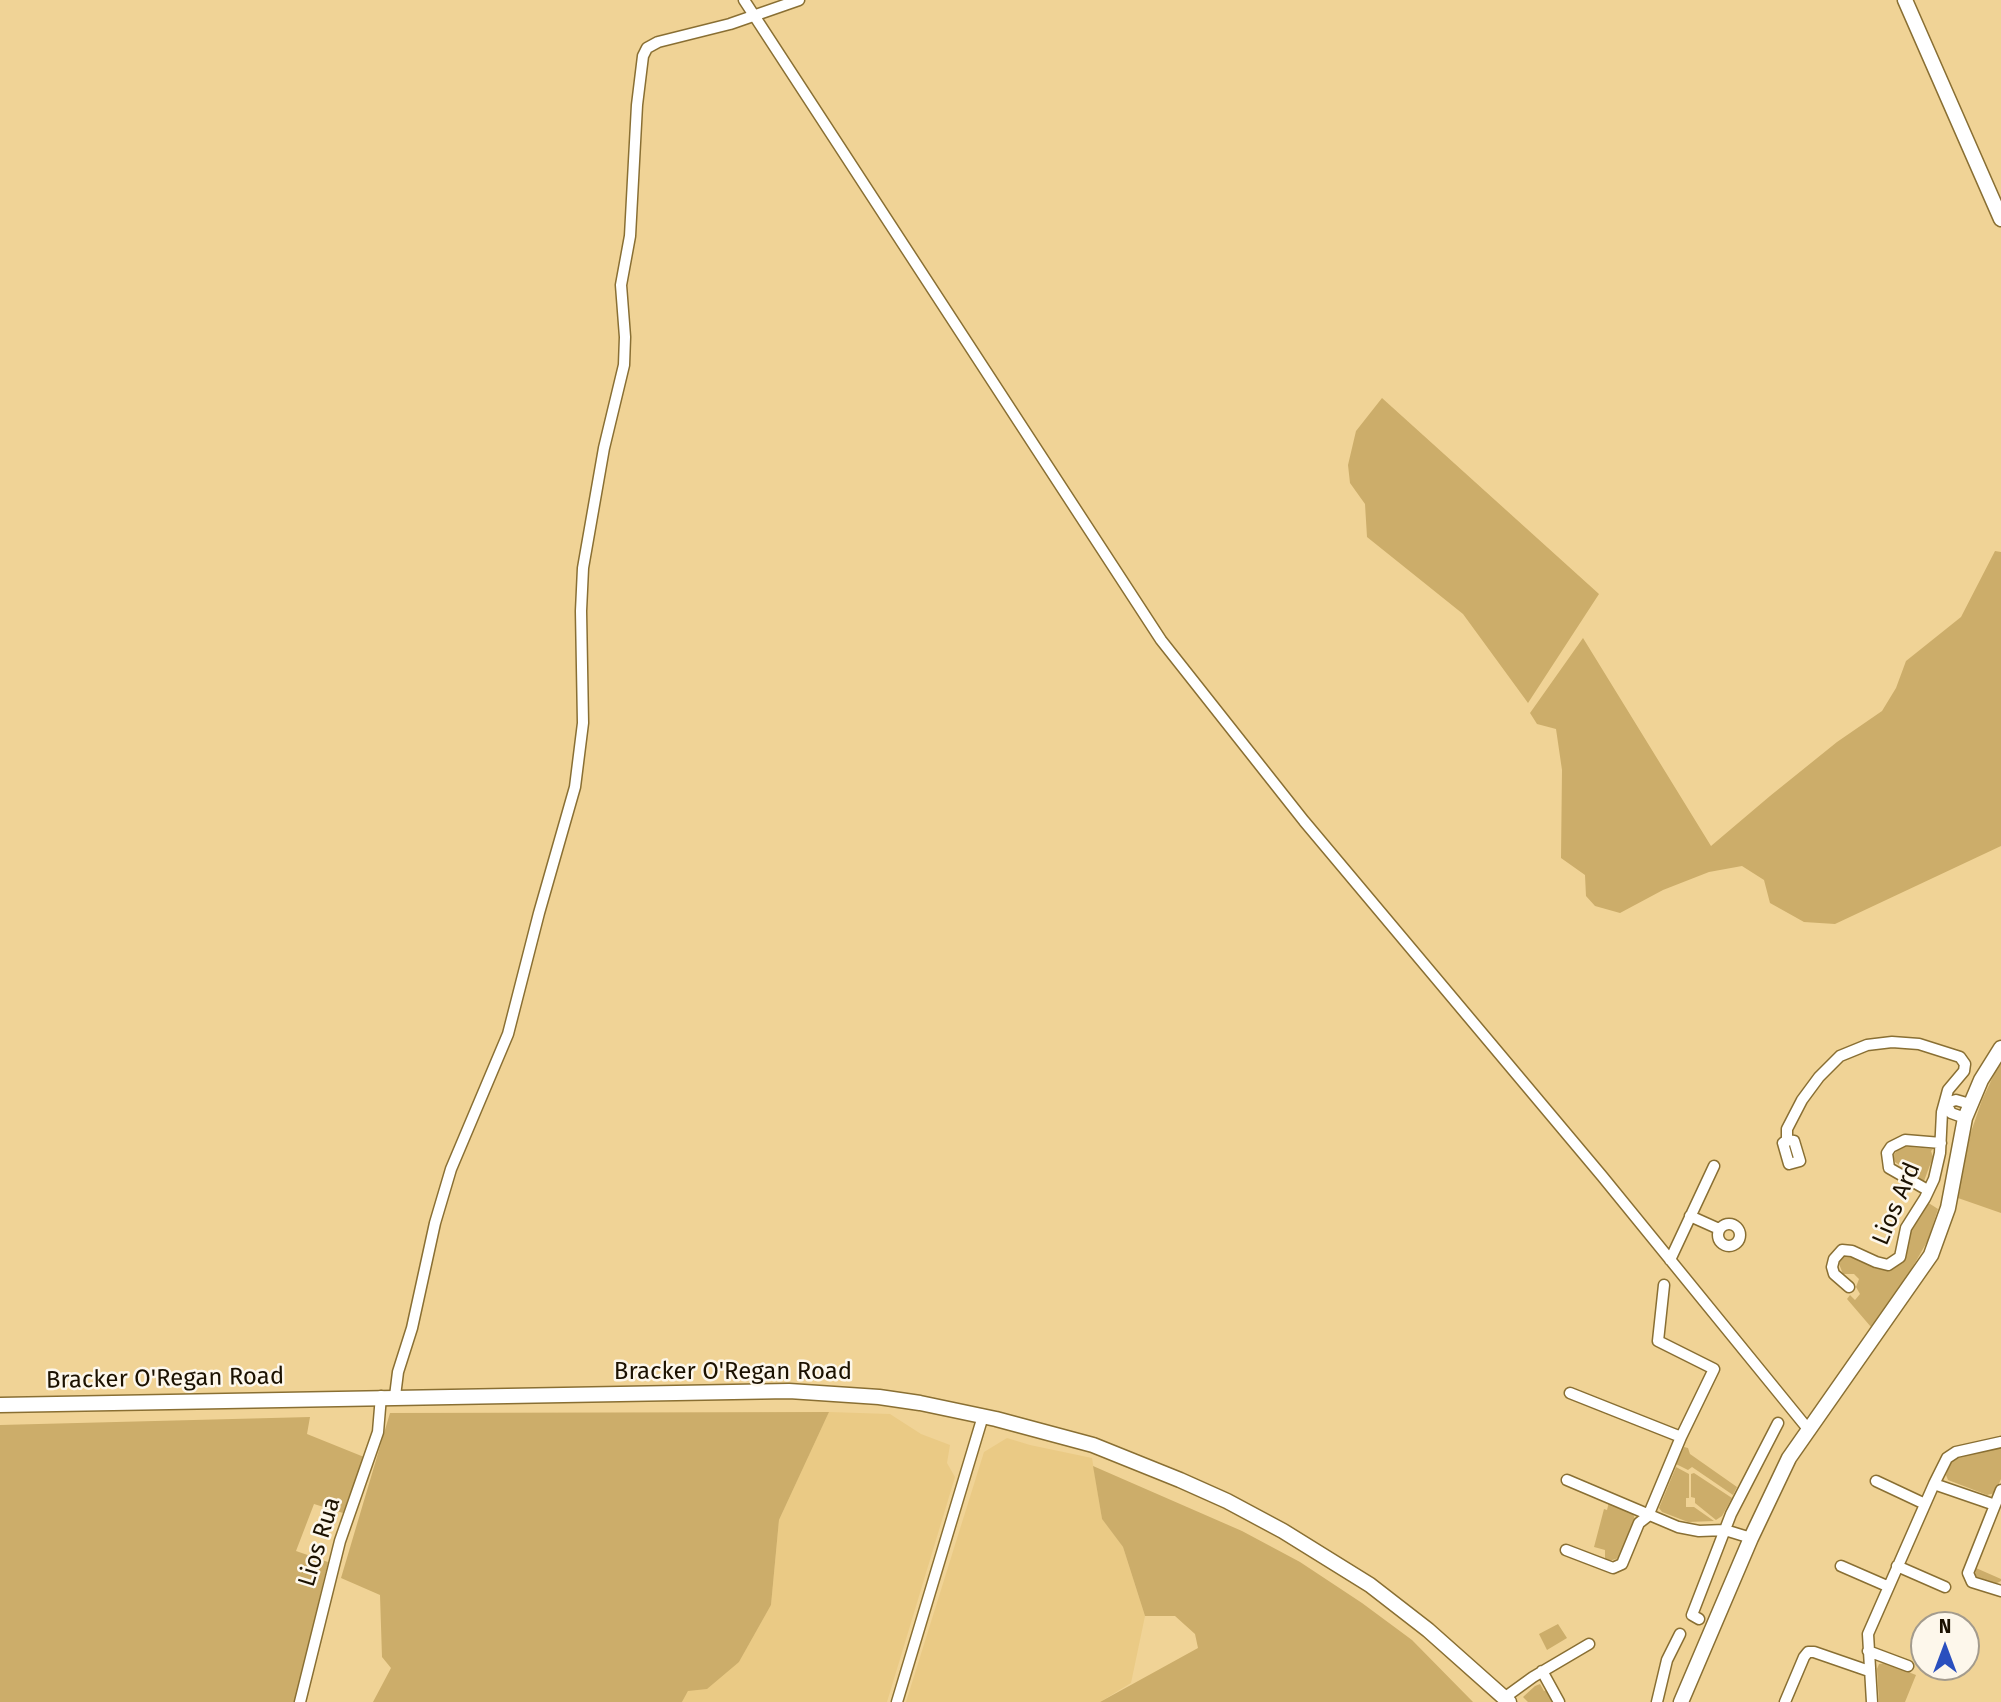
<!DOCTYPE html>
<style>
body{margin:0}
#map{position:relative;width:2001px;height:1702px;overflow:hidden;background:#f0d396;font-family:"Fira Sans",sans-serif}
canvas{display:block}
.north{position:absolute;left:1910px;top:1611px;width:70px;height:70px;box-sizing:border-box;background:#fdf7eb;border:2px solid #a39b8d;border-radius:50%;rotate:0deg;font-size:19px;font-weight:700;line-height:28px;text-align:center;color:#1b1100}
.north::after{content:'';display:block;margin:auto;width:24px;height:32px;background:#2a4fbe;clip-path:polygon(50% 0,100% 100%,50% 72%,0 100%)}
</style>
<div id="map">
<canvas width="2001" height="1702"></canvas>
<div class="north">N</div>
</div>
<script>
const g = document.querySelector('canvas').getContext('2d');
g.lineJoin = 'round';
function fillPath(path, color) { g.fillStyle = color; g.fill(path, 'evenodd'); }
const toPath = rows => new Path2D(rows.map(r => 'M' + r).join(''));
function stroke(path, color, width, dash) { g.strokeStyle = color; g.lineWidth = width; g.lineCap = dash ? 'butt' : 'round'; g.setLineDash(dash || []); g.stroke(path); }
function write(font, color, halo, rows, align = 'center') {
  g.font = font + ' "Fira Sans",sans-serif'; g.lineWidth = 5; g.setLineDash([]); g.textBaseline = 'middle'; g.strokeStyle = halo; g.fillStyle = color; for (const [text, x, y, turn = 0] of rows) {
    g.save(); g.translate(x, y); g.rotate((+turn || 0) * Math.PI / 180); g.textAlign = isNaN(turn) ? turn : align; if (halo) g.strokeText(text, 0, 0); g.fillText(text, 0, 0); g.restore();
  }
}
const built = toPath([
 [829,1412,890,1414,921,1434,950,1445,947,1463,955,1477,887,1702,682,1702,688,1691,739,1662,771,1605,779,1520],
 [1007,1438,1030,1445,1092,1458,1102,1519,1123,1547,1145,1616,1131,1683,1100,1702,906,1702,984,1452]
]);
const green = toPath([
 [1382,398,1599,594,1528,703,1463,614,1367,537,1365,504,1350,483,1348,465,1356,431],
 [1995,551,2001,552,2001,846,1835,924,1804,922,1770,903,1764,880,1742,866,1709,872,1663,890,1620,913,1595,906,1586,896,1585,875,1561,858,1562,770,1556,729,1537,724,1530,713,1583,638,1711,846,1770,796,1837,742,1882,711,1896,688,1906,661,1961,617],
 [1999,1064,2001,1065,2001,1213,1958,1198,1970,1135,1982,1100],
 [1900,1146,1933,1149,1931,1151,1933,1157,1924,1181,1918,1178,1916,1168,1910,1164,1904,1168,1895,1162,1893,1156],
 [1927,1202,1938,1209,1928,1240,1911,1270,1871,1327,1847,1299,1850,1295,1855,1300,1860,1294,1856,1287,1859,1279,1854,1274,1843,1274,1839,1264,1840,1258,1844,1253,1887,1267],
 [829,1412,779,1520,771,1605,739,1662,707,1689,688,1691,682,1702,373,1702,391,1668,382,1657,380,1595,341,1578,390,1413],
 [310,1417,307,1434,364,1457,343,1513,314,1504,296,1551,328,1562,295,1702,0,1702,0,1425],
 [2001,1444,2001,1479,1995,1493,1987,1495,1948,1480,1946,1475,1951,1459],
 [1684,1447,1688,1448,1690,1454,1737,1487,1733,1495,1692,1467,1688,1470,1676,1464],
 [1093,1466,1242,1531,1300,1562,1362,1603,1412,1640,1473,1702,1100,1702,1198,1648,1195,1634,1175,1616,1145,1616,1123,1547,1102,1519],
 [1676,1467,1689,1474,1689,1498,1686,1498,1686,1507,1694,1507,1714,1521,1688,1522,1662,1512,1659,1508],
 [1694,1473,1732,1498,1722,1516,1716,1520,1695,1503,1695,1498,1691,1497,1691,1474],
 [1609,1502,1633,1513,1635,1520,1619,1558,1609,1561,1605,1560,1605,1550,1594,1547,1604,1509,1607,1510],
 [1976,1568,2001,1579,2001,1581,1995,1584,1975,1576],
 [1558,1624,1567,1638,1547,1650,1539,1634],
 [1885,1663,1916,1675,1905,1702,1879,1702,1877,1669,1879,1664],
 [1540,1684,1544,1691,1548,1690,1554,1702,1528,1702,1523,1697,1535,1686]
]);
const street = toPath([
 [744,0,1161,640,1304,821,1602,1176,1808,1429],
 [1946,1103,1951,1113,1965,1118],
 [1946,1103,1956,1100,1970,1104],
 [1787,1140,1787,1129,1802,1100,1819,1077,1840,1056,1867,1045,1892,1042,1919,1044,1960,1057,1965,1064,1964,1071,1948,1090,1942,1112,1940,1153,1934,1179,1925,1198,1906,1228,1900,1257,1888,1265,1876,1262,1852,1251,1842,1250,1834,1259,1832,1267,1834,1274,1849,1287],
 [1787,1140,1794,1141,1800,1161,1789,1164,1783,1143,1787,1140],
 [1924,1188,1889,1168,1887,1153,1891,1147,1905,1140,1941,1143],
 [1690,1216,1719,1229],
 '1718 1235a11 11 0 1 1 22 0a11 11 0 1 1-22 0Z',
 [1670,1260,1714,1166],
 [1570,1393,1681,1437],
 [395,1396,398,1372,412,1328,435,1223,451,1169,508,1034,539,913,575,787,583,723,581,611,583,568,604,448,624,365,625,337,621,285,630,236,637,105,643,56,647,48,658,42,730,24,799,0],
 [1567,1480,1678,1527,1699,1531,1725,1530,1751,1538],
 [1876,1481,1925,1504],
 [1934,1484,1995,1505],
 [2001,1490,1968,1573,1972,1582,2001,1591],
 [1566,1550,1613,1568,1622,1564,1639,1523,1648,1516,1681,1437,1714,1369,1658,1341,1664,1285],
 [1841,1566,1887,1586],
 [1897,1566,1945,1587],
 [1699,1619,1692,1615,1731,1514,1778,1423],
 [1868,1651,1908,1666],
 [1542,1671,1559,1702],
 [1504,1698,1533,1677,1589,1644],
 [300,1702,340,1541,378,1432,381,1396],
 [897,1702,983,1416],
 [1657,1702,1667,1660,1680,1634],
 [1785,1702,1804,1657,1808,1652,1814,1652,1869,1671],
 [1872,1702,1868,1634,1934,1484,1947,1458,1956,1452,2001,1442]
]);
const secondary = toPath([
 [1905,0,2001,219],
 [0,1405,789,1391,879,1397,920,1403,996,1419,1093,1445,1180,1480,1227,1501,1283,1531,1370,1585,1428,1630,1509,1702],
 [1681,1702,1751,1538,1789,1458,1931,1255,1948,1208,1965,1118,1981,1080,2001,1048]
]);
const streetNames = [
 ["Lios Ard",1897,1204,-67],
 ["Bracker O'Regan Road",733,1372],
 ["Bracker O'Regan Road",165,1379,-1],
 ["Lios Rua",320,1542,-73]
];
fillPath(built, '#eaca85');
fillPath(green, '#ccad6a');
stroke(street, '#896f33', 13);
stroke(secondary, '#896f33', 17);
stroke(street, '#fff', 10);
stroke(secondary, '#fff', 14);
write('24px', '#1b1100', '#fdf7eb', streetNames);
</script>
